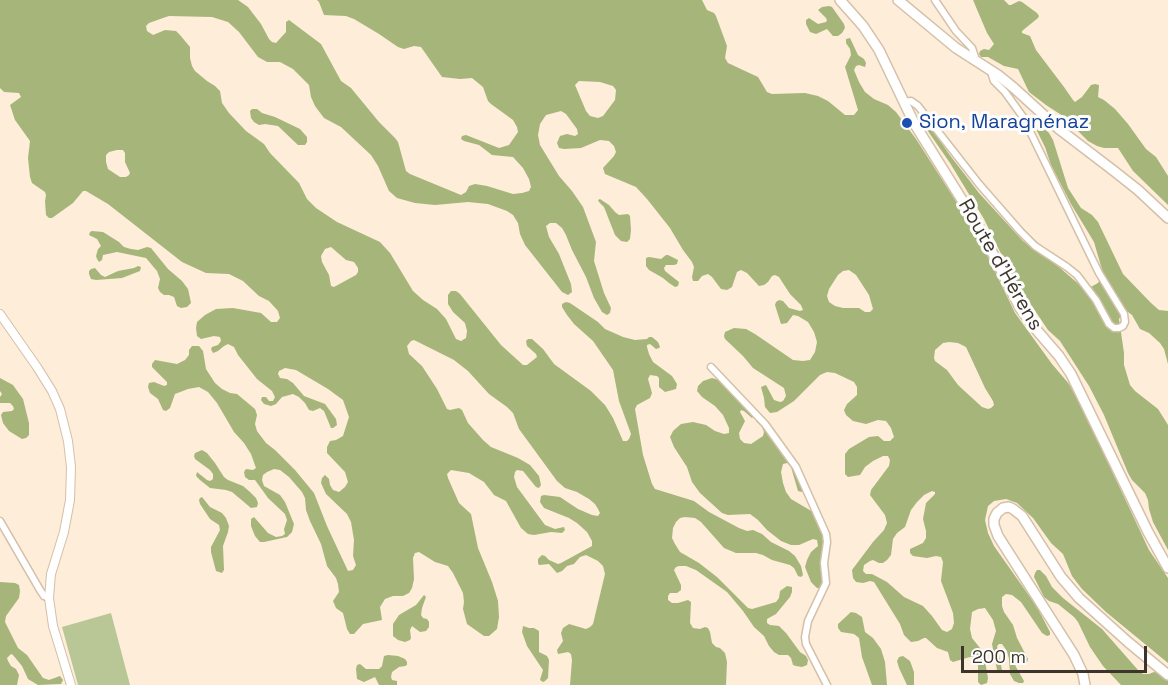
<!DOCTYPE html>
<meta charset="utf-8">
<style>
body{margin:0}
#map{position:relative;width:1168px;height:685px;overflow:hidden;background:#fdedd9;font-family:"Space Grotesk",sans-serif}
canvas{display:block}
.scale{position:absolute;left:961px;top:646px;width:186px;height:27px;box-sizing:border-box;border:3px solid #3d352c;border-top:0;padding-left:8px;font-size:18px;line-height:21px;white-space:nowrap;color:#3d352c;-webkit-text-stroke:4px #fdfdfd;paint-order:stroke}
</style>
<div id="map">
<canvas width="1168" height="685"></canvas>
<div class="scale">200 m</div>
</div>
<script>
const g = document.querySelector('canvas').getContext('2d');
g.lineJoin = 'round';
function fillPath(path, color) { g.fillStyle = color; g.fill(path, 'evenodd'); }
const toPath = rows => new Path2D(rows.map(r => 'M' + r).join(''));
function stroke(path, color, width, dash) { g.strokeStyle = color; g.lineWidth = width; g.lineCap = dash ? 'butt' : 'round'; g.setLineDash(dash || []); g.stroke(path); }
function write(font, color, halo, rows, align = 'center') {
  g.font = font + ' "Space Grotesk",sans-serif'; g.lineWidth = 6; g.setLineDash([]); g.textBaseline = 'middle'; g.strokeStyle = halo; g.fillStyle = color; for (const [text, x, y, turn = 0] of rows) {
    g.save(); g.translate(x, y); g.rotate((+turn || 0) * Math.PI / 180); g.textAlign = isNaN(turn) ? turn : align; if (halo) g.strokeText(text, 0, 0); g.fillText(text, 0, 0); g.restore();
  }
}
const green = toPath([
 [111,613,130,685,78,685,62,627]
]);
const forest = toPath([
 [0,0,238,0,248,7,261,24,269,39,272,42,276,43,286,32,286,22,289,20,321,44,341,81,351,88,379,122,395,138,398,142,406,171,410,174,461,195,466,192,469,186,475,184,487,186,513,194,522,193,529,191,531,187,529,179,523,168,513,157,492,155,479,145,464,141,461,139,462,136,466,135,499,148,509,145,518,132,517,127,513,120,491,104,488,101,483,87,472,78,460,79,442,77,421,47,414,46,404,49,398,47,379,34,354,19,346,16,324,15,319,2,317,0,702,0,707,10,714,13,716,16,727,46,725,58,728,63,758,77,767,92,772,94,805,93,818,96,828,101,845,115,854,115,858,110,845,67,851,55,850,49,846,43,846,39,850,38,858,55,864,59,866,63,865,67,859,65,856,66,854,70,859,82,865,92,874,99,888,105,896,112,916,139,977,234,1015,313,1052,364,1069,384,1082,407,1149,550,1168,578,1168,663,1106,612,1082,589,1072,576,1063,554,1051,543,1033,518,1017,503,1006,499,994,501,988,506,985,520,988,533,994,546,1037,607,1050,632,1050,635,1047,636,1042,633,1021,602,1012,595,1006,594,1002,597,1002,606,1004,612,1013,625,1017,638,1028,659,1027,662,1025,664,1017,660,1014,662,1016,667,1024,681,1023,683,1019,683,1014,681,1010,674,1009,659,1007,651,1002,644,999,644,997,646,1002,670,1001,672,997,670,992,644,996,631,993,620,985,608,978,609,972,612,970,629,972,638,980,648,984,656,988,678,987,683,981,685,978,682,978,664,974,657,970,657,953,662,950,660,948,652,937,648,926,638,924,638,918,641,911,642,904,635,900,624,874,582,870,581,863,583,856,582,853,578,852,570,873,542,884,530,887,523,885,515,870,495,871,490,889,466,890,460,888,456,883,456,873,461,865,467,860,475,848,477,845,474,845,454,849,449,869,437,878,436,884,441,890,441,894,437,891,428,886,421,878,420,866,424,853,421,846,415,844,410,847,404,857,395,857,387,854,382,835,373,827,372,820,375,794,401,777,412,770,413,765,407,764,398,761,387,766,385,774,400,780,402,783,401,786,396,784,388,753,368,743,356,725,339,724,336,725,332,734,328,746,329,755,334,793,360,803,361,810,360,815,352,817,342,814,332,808,322,798,316,793,315,787,323,781,324,775,305,776,302,779,300,783,301,789,308,800,311,803,310,801,305,790,294,779,277,775,275,772,276,768,282,764,285,759,286,747,273,741,270,737,272,732,287,727,290,721,289,712,277,708,274,702,276,698,281,693,281,692,277,694,267,692,262,683,250,670,228,647,199,636,187,605,174,603,168,614,156,616,152,614,146,609,141,600,140,581,148,564,149,559,148,557,143,560,136,567,134,575,136,578,134,577,129,566,114,561,111,546,115,540,124,538,135,540,145,559,176,572,191,583,207,596,242,594,261,604,293,611,308,610,313,607,315,602,312,594,298,586,277,572,250,566,235,562,228,556,223,550,223,546,226,549,237,559,254,571,284,572,292,568,295,562,292,525,245,520,234,518,223,513,215,507,211,488,204,468,202,435,205,415,203,397,198,389,191,378,166,371,155,341,127,324,118,315,106,311,97,309,85,293,69,280,62,267,62,258,57,239,32,228,22,212,17,169,16,163,18,149,23,146,26,147,31,153,35,165,30,176,31,180,35,190,47,190,58,192,66,195,71,207,81,215,86,220,91,222,103,229,113,246,131,264,144,270,153,299,183,307,199,316,208,337,222,380,242,390,253,413,291,423,300,437,309,446,319,456,339,461,341,466,338,467,331,465,323,453,312,448,304,448,295,451,291,456,291,460,294,501,345,523,365,527,365,537,357,536,354,527,346,526,341,528,339,532,339,543,349,554,364,591,391,605,405,613,418,623,441,627,441,629,439,631,434,619,401,613,370,593,341,574,324,567,315,562,307,562,304,566,302,570,303,598,322,605,329,623,337,635,340,647,339,649,337,652,337,658,342,660,347,659,348,656,349,650,344,647,345,647,347,649,354,653,362,672,376,677,384,676,389,665,392,659,387,659,378,657,376,650,375,648,379,652,393,650,398,637,405,635,409,643,455,652,484,655,489,694,501,709,512,739,528,747,531,753,530,762,534,771,542,789,551,795,556,801,566,803,575,801,577,798,576,794,568,790,565,772,560,763,555,756,553,736,553,724,548,701,522,695,518,685,517,680,518,676,522,673,528,672,538,675,544,680,552,699,563,717,577,748,608,752,609,776,602,779,598,780,591,787,586,792,587,792,592,790,597,776,614,767,619,767,623,770,625,779,626,786,633,800,652,806,656,808,660,807,665,802,667,796,666,793,665,791,658,788,655,779,655,774,652,769,646,764,636,754,627,743,611,727,592,696,570,686,566,679,566,676,567,674,570,681,585,681,590,677,593,670,593,668,596,668,600,672,603,678,603,688,600,691,602,690,623,693,628,700,629,705,627,708,628,710,632,712,643,716,647,720,648,725,653,727,662,726,685,570,685,572,660,571,654,568,652,558,654,557,650,563,641,561,633,563,628,569,624,586,629,590,627,593,624,605,574,603,566,598,561,586,555,580,557,574,564,567,566,562,571,557,573,549,564,539,565,538,563,538,559,542,555,545,556,549,560,558,564,561,563,592,546,592,541,587,532,577,523,569,518,544,508,540,502,541,496,544,495,560,497,578,509,592,515,598,516,600,513,598,509,595,504,589,499,577,492,565,488,557,481,519,429,513,413,507,407,489,394,468,371,454,360,414,340,411,341,407,346,409,354,422,366,437,389,447,409,450,410,459,408,462,410,468,423,483,440,491,447,518,458,530,465,539,476,541,485,539,488,536,487,523,471,517,470,515,472,514,477,517,487,545,525,555,529,564,527,565,530,562,533,551,532,534,535,528,534,521,528,506,501,494,495,484,482,469,473,451,470,447,474,448,478,459,503,471,514,478,548,492,582,498,601,499,617,497,629,489,636,484,636,467,624,463,609,464,602,463,593,453,573,448,566,435,562,419,552,415,553,413,558,414,579,412,588,409,593,403,596,393,596,385,599,380,607,382,620,363,624,354,634,350,634,347,629,343,613,336,608,333,601,339,592,338,584,336,578,327,566,321,544,310,521,306,510,305,498,302,492,289,477,280,470,274,469,267,472,263,475,262,480,264,486,280,495,285,502,294,524,292,532,287,537,264,542,260,542,255,536,251,526,251,519,254,517,268,533,276,537,282,536,285,534,284,529,287,520,285,514,268,498,255,480,249,480,245,477,244,472,246,469,253,470,256,468,251,454,244,443,234,432,217,403,208,392,199,387,188,389,175,394,170,408,166,411,163,410,158,399,150,393,148,387,149,383,154,382,164,386,167,385,167,382,152,367,152,364,155,360,177,364,185,360,189,355,189,350,192,346,199,346,203,351,206,369,215,383,222,389,230,393,237,394,255,409,257,415,255,424,257,431,266,443,275,450,295,470,314,493,327,526,348,571,353,570,356,565,353,556,354,540,351,522,347,514,326,494,321,483,322,478,325,475,329,479,330,485,333,490,339,492,345,487,348,482,345,472,327,453,327,447,330,441,336,440,343,436,349,417,343,400,328,389,296,370,285,368,279,371,278,374,280,378,287,379,293,383,304,396,325,404,336,419,337,425,333,428,331,428,324,411,320,408,313,411,309,410,305,403,299,397,293,394,282,397,276,404,271,406,264,404,261,400,262,397,266,397,269,401,273,401,275,397,272,391,257,379,238,355,234,347,228,344,224,346,218,351,213,353,211,349,212,347,218,345,221,341,220,337,214,336,201,339,197,336,196,328,197,322,205,315,216,309,233,308,261,313,271,322,277,322,280,318,278,311,269,301,259,296,243,281,229,274,206,273,182,262,108,204,86,191,83,191,73,203,52,218,49,218,46,215,45,201,46,195,45,192,32,183,30,177,28,158,30,141,15,120,10,105,21,97,19,93,4,92,0,88],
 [579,81,600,82,613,86,616,90,615,100,603,116,598,118,590,116,586,111,575,85],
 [117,150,123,150,125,153,125,162,130,173,129,175,126,177,120,177,108,169,106,162,106,155,109,152],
 [331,247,346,260,354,262,358,268,358,272,356,275,334,287,331,286,329,275,322,262,321,256,325,249],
 [849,270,856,275,869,295,873,309,870,312,865,312,859,308,843,308,835,306,829,302,827,296,829,289,838,275,843,271],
 [949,342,958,343,966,347,985,388,993,401,994,405,991,408,988,409,982,407,958,385,947,370,935,361,934,358,935,350,943,343],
 [932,491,935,492,935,494,926,503,923,519,926,531,926,538,923,543,910,549,910,553,913,556,927,558,936,556,941,557,943,562,941,581,953,613,954,623,952,629,947,632,942,630,932,616,923,606,904,597,887,582,872,574,866,574,863,571,864,565,870,561,873,560,879,563,883,563,887,560,891,555,893,539,897,533,905,527,911,510,917,502,924,495],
 [973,0,1004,0,1009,5,1011,5,1019,1,1022,2,1037,13,1039,16,1038,18,1022,31,1022,33,1030,36,1036,50,1064,87,1073,100,1075,102,1082,97,1091,85,1095,84,1099,85,1098,97,1104,100,1115,109,1128,124,1146,149,1156,157,1168,176,1168,205,1133,171,1118,148,1104,148,1097,146,1088,141,1063,116,1046,105,1029,92,1018,69,1004,66,988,57,981,57,979,54,980,51,984,49,989,50,994,44,987,33],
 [829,6,832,7,844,24,845,28,842,33,838,36,833,36,827,29,816,34,810,32,806,24,806,20,809,18,818,24,826,22,827,20,826,18,818,10,822,7],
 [252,109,257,109,262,113,275,117,300,129,307,137,307,142,305,145,298,145,278,126,265,124,259,125,254,122,251,118,250,111],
 [926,120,949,154,979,193,1023,241,1059,267,1082,287,1089,288,1098,283,1103,273,1094,242,1071,204,1051,165,1045,147,1033,123,1033,121,1035,120,1049,133,1053,140,1068,188,1081,208,1092,215,1098,222,1123,274,1151,303,1159,310,1168,311,1168,364,1164,349,1160,343,1149,333,1140,329,1132,315,1128,312,1122,314,1119,319,1124,353,1124,365,1130,385,1135,391,1158,409,1168,425,1168,550,1153,522,1149,509,1148,500,1145,493,1132,480,1128,473,1104,415,1089,386,1060,341,1048,330,1013,278,984,219,950,163,923,124,923,121],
 [600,199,609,205,615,212,619,215,628,214,630,216,631,230,630,239,627,242,621,241,615,235,604,207,599,202,598,200],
 [92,231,103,232,119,242,124,247,131,249,138,250,147,247,151,248,168,269,182,281,188,289,191,303,187,307,181,308,177,306,174,297,169,295,164,295,160,292,158,288,160,279,157,271,146,258,117,252,103,255,102,260,99,262,97,259,96,256,98,249,101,246,97,239,89,235,90,232],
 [666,255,668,255,678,260,677,264,674,265,666,265,664,268,665,271,679,282,678,286,675,287,669,283,663,278,649,270,646,266,646,258,649,257,661,259],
 [138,266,141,267,140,271,122,278,96,280,91,279,89,274,89,271,91,269,95,268,101,275,105,277,118,271,134,268],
 [0,378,13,385,23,399,29,423,29,435,26,438,22,439,9,431,3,423,1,415,3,412,12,411,14,409,13,406,10,403,0,403,0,397,2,394,0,391],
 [712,378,719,380,737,400,752,413,753,417,752,418,744,411,741,410,740,412,745,421,739,433,740,439,744,443,751,444,763,436,764,432,762,427,756,421,758,419,789,452,794,470,804,490,802,492,798,491,791,467,787,463,783,464,781,472,783,483,786,492,791,499,813,512,823,531,824,539,820,565,823,586,821,588,817,588,811,582,805,567,807,560,811,552,818,546,817,540,813,539,799,545,791,545,781,541,767,530,758,520,750,514,728,515,722,513,700,493,692,482,687,467,674,447,670,437,673,431,681,424,693,422,706,425,715,431,724,434,729,433,729,428,723,415,715,406,702,397,697,391,698,386,703,381],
 [202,450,207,453,215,463,224,477,228,480,243,486,250,492,256,498,258,503,257,507,251,508,232,492,226,490,210,488,200,480,196,476,197,472,207,480,210,481,213,479,213,474,210,470,195,459,194,456,195,453],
 [202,497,210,507,222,513,226,518,229,526,228,532,223,546,224,570,222,573,216,571,211,552,211,547,220,530,219,525,210,519,200,504,199,500,200,498],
 [1037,570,1040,570,1046,576,1052,587,1063,598,1102,629,1138,670,1143,674,1149,674,1154,672,1160,673,1168,681,1168,685,1121,685,1103,666,1090,647,1078,622,1074,617,1058,604,1049,601,1044,597,1034,577,1035,573],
 [0,582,15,583,19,585,20,591,19,598,6,616,5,622,18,648,27,655,43,678,49,680,60,676,63,680,61,684,38,685,28,679,22,666,13,655,11,654,7,658,8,661,11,666,16,669,19,675,17,685,0,685],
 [424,595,426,597,422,608,421,615,423,618,427,619,429,622,429,627,426,631,420,632,412,626,410,630,411,638,410,640,405,642,398,640,393,636,393,624,399,615,416,605],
 [851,612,856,613,862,617,865,632,873,638,881,649,885,662,887,685,872,685,862,657,859,638,854,634,841,632,838,628,838,624],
 [523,626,529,628,534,628,539,631,539,652,547,656,549,660,548,678,545,681,543,682,540,680,543,670,527,646,522,632],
 [388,655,398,656,405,659,407,662,407,665,405,666,399,667,392,672,391,677,392,680,397,681,397,685,379,685,375,677,364,682,357,679,356,669,357,665,360,664,366,669,379,669,382,666,384,656],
 [903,656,910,661,914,672,914,685,907,685,899,668,897,661,899,657]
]);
const minor = toPath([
 [935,0,956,31,972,48,975,57,975,60],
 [904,102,911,101,918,106,979,184,1020,231,1035,246,1067,267,1077,275,1096,300,1109,324,1114,328,1119,328,1123,326,1125,322,1124,314,1099,273,1023,117,1005,92,994,81,992,75,994,72],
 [711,367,765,424,796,467,826,534,827,542,824,563,826,583,808,621,805,637,806,644,827,685],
 [0,521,40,590,44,596,49,598]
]);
const tertiary = toPath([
 [0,314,37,367,52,391,60,409,68,441,71,467,70,500,64,532,51,574,49,598,53,626,71,685]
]);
const secondary = toPath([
 [840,0,863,26,879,50,914,123,982,232,1020,308,1034,327,1059,356,1071,374,1148,532,1168,568],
 [898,0,956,48,998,75,1014,88,1059,129,1114,171,1138,190,1168,218],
 [1085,685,1083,674,1074,655,998,536,994,525,994,519,997,513,1003,508,1009,507,1013,509,1022,516,1061,577,1079,598,1128,642,1168,675]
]);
const markers = [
 [907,123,6,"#1a4fb4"]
];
const transitNames = [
 ["Sion, Maragnénaz",919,123]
];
const streetNames = [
 ["Route d'Hérens",1000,265,60]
];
fillPath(green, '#b9c696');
fillPath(forest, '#a6b57a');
stroke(minor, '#d4c0a9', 9);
stroke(tertiary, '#d4c0a9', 10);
stroke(secondary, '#d4c0a9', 12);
stroke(minor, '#fff', 6);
stroke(tertiary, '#fff', 8);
stroke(secondary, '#fff', 9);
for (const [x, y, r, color] of markers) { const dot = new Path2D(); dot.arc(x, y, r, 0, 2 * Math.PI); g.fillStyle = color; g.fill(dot); stroke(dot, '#fdfdfd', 2); }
write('20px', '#164399', '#fdfdfd', transitNames, 'left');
write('20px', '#3d352c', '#fdfdfd', streetNames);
</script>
